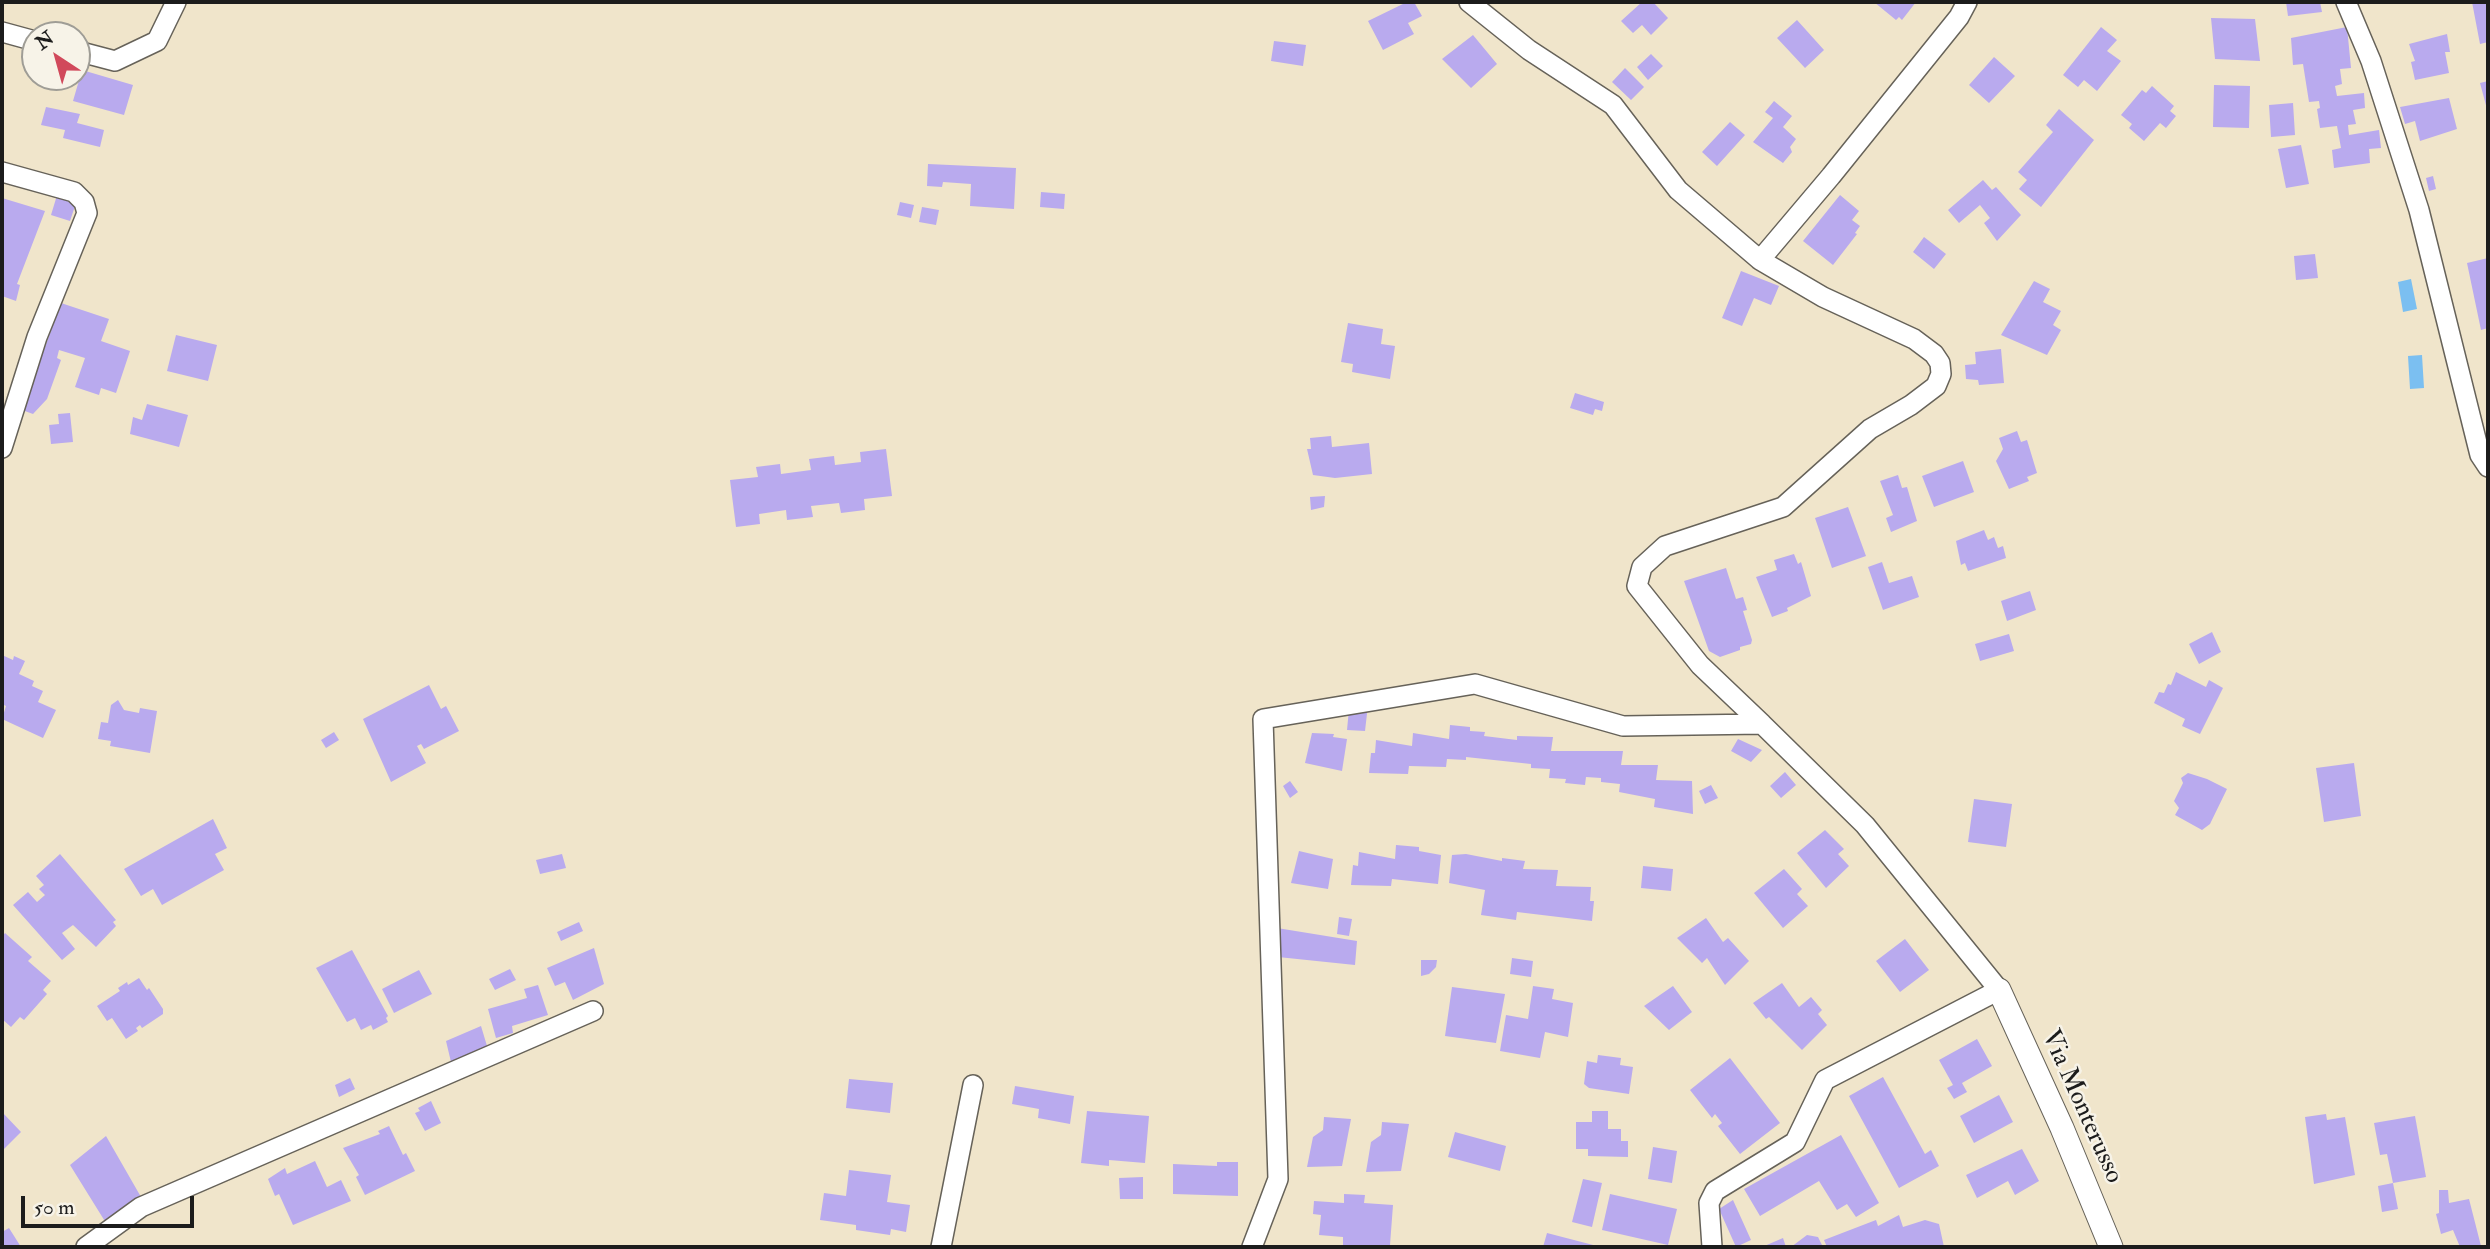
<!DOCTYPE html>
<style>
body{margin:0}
#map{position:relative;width:2490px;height:1249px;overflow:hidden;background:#f0e5cb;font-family:"IM FELL Double Pica",serif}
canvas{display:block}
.frame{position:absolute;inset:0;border:4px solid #1c1c1c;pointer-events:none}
.north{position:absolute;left:21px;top:21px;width:70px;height:70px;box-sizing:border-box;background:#f7f3e8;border:2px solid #9f9d96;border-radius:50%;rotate:324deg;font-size:19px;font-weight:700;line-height:28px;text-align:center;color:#1c1c1c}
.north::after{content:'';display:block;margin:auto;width:24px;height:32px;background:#d1495b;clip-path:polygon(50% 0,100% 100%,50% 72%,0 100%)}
.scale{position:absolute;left:21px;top:1196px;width:173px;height:32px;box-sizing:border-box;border:4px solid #1c1c1c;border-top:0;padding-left:9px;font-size:21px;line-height:24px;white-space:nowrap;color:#1c1c1c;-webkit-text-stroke:5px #f7f3e8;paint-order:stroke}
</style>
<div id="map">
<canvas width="2490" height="1249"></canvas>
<div class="frame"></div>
<div class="north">N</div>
<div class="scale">50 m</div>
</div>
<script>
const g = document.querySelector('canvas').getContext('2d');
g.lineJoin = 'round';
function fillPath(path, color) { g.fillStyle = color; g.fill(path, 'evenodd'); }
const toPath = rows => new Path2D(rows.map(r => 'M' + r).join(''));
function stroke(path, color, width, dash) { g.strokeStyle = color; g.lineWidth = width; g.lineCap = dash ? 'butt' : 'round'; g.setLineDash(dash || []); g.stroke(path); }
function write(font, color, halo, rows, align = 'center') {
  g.font = font + ' "IM FELL Double Pica",serif'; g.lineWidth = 5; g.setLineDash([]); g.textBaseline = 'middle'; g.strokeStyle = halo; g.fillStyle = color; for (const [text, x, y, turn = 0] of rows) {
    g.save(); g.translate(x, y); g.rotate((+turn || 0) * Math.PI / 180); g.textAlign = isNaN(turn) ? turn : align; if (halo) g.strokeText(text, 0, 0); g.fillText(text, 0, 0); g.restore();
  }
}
const water = toPath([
 [2411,279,2417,309,2403,312,2398,282],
 [2422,355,2424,388,2410,389,2408,356]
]);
const building = toPath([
 [1407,2,1414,2,1422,16,1408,23,1414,34,1383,50,1368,21],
 [1642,2,1650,4,1653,2,1668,18,1651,35,1642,25,1633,33,1621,21],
 [1874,2,1916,2,1902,20,1899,17,1896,20],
 [2286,2,2320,2,2322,12,2288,16],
 [2472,2,2488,2,2488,42,2480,44],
 [2211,18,2255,19,2260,61,2215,59],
 [1797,20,1824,50,1805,68,1777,38],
 [2101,27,2117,40,2107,51,2121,61,2097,91,2084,80,2078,87,2063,75],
 [2347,27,2351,68,2340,69,2342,84,2335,86,2337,96,2364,93,2365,108,2353,110,2356,124,2348,125,2349,135,2379,130,2381,148,2369,149,2370,163,2334,168,2332,150,2341,148,2337,126,2320,128,2317,109,2320,108,2319,101,2309,102,2303,64,2293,65,2291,38],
 [2447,34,2450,52,2445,52,2449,73,2415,80,2411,62,2415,61,2409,44],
 [1473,35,1497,64,1471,88,1442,59],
 [1274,41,1306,45,1303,66,1271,61],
 [1651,54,1663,66,1648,80,1637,67],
 [1994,57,2015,76,1989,103,1969,85],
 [1625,68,1644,87,1631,100,1612,82],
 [82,70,133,85,124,115,73,101],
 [2488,81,2488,109,2487,109,2480,83],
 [2214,85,2250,86,2249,128,2213,127],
 [2152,86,2174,106,2170,111,2176,116,2166,128,2160,123,2144,141,2129,128,2132,124,2121,115,2142,90,2146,93],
 [2449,98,2457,129,2420,141,2415,121,2405,124,2400,107],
 [1774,101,1792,116,1783,127,1796,139,1790,147,1792,152,1783,163,1753,142,1773,118,1765,112],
 [2293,103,2295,135,2271,137,2269,105],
 [46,107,80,114,77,123,104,130,100,147,63,138,65,130,41,125],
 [2059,109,2094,140,2041,207,2019,189,2027,180,2018,172,2053,132,2046,125],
 [1730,122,1745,135,1717,166,1702,152],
 [2301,145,2309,184,2286,188,2278,149],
 [928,164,1016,168,1014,209,970,206,971,184,943,182,942,187,927,186],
 [2433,176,2436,189,2429,191,2426,178],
 [1983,180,1992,190,1996,187,2021,215,1997,241,1984,223,1990,218,1980,205,1959,223,1948,210],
 [58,192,75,206,70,221,51,215],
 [1041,192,1065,194,1064,209,1040,207],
 [1840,195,1859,211,1852,220,1860,226,1855,233,1857,234,1833,265,1803,241],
 [2,198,45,211,17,284,20,285,16,301,2,296],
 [900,202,914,205,911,218,897,215],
 [922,207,939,210,936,225,919,222],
 [1924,237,1946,254,1934,269,1913,252],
 [2315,254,2318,278,2296,280,2294,256],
 [2488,258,2488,328,2481,330,2467,263],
 [1741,271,1779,286,1771,305,1754,298,1742,326,1722,318],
 [2034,281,2050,289,2043,302,2061,311,2053,325,2061,330,2047,355,2001,335],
 [61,303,109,319,101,341,130,351,116,393,101,388,99,395,75,387,85,358,59,350,57,358,61,360,47,399,33,414,22,410],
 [1348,323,1383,329,1381,344,1395,346,1390,379,1352,372,1353,364,1341,362],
 [176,335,217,345,208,381,167,371],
 [2001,349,2004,383,1979,385,1978,380,1966,379,1965,365,1976,364,1975,352],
 [1575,393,1604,402,1602,411,1595,409,1593,415,1570,408],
 [147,404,188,415,179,447,130,434,133,417,142,420],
 [70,413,73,442,51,444,49,425,59,424,58,414],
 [2017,431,2021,442,2027,440,2037,473,2027,477,2029,481,2009,489,1996,461,2003,449,1999,438],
 [1331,436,1332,447,1369,443,1372,474,1335,478,1313,475,1307,449,1311,449,1310,438],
 [886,449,892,496,864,499,865,510,841,513,839,503,811,506,813,517,787,520,786,510,759,514,760,524,736,527,730,480,758,477,756,467,780,464,781,474,811,470,809,459,834,456,835,465,861,462,860,452],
 [1963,461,1974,492,1934,507,1922,476],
 [1898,475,1902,488,1907,487,1917,521,1891,532,1886,518,1893,515,1880,481],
 [1325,496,1324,507,1311,510,1310,497],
 [1848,507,1866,556,1832,568,1815,518],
 [1984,530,1988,540,1994,537,1998,548,2003,546,2006,558,1968,571,1965,563,1961,565,1956,541],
 [1794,554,1798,564,1801,562,1811,596,1787,608,1788,611,1772,617,1756,577,1777,570,1774,560],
 [1882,562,1889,583,1912,576,1919,597,1883,610,1868,567],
 [1726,568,1736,599,1743,597,1747,610,1743,611,1752,640,1751,644,1740,647,1740,650,1720,657,1709,651,1684,581],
 [2030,591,2036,610,2007,621,2001,601],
 [2212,632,2221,652,2199,664,2189,644],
 [2009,634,2014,651,1980,661,1975,644],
 [2,655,13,660,14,656,25,661,19,674,34,681,32,686,43,691,38,702,56,710,43,738,2,719,6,706,2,704],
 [2176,672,2206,687,2209,680,2223,688,2200,734,2182,726,2185,719,2154,703,2159,692,2164,693,2168,684,2171,685],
 [429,685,441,709,446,706,459,731,424,749,421,744,417,746,426,763,391,782,363,719],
 [118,700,124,710,139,713,140,708,157,711,150,753,110,746,111,741,98,739,101,722,108,723,111,705],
 [1368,705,1365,731,1347,730,1349,709],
 [1450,725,1470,727,1470,731,1485,732,1484,736,1517,740,1517,736,1553,737,1551,751,1623,751,1621,765,1658,765,1656,780,1692,781,1693,814,1654,807,1655,799,1619,792,1620,784,1601,782,1601,778,1586,777,1585,785,1565,783,1566,779,1549,778,1550,769,1531,768,1531,764,1466,757,1466,760,1447,759,1446,767,1409,766,1408,774,1369,773,1371,753,1375,753,1376,740,1412,746,1413,733,1449,739],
 [334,732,339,740,326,748,321,740],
 [1312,733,1334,734,1333,737,1347,739,1342,771,1305,763],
 [1738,739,1762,750,1751,762,1731,751],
 [2354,763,2361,816,2324,822,2316,768],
 [1785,772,1796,785,1781,798,1770,786],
 [2188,773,2207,779,2227,789,2210,824,2202,830,2175,815,2179,808,2174,801,2183,783,2181,778],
 [1290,781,1298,792,1290,798,1283,786],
 [1711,785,1718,798,1705,804,1699,791],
 [1974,799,2012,804,2006,847,1968,842],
 [213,819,227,848,215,854,224,870,162,905,153,889,141,896,124,869],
 [1825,830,1844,849,1838,854,1849,866,1826,888,1797,853],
 [1396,845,1419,847,1419,851,1441,855,1438,884,1392,879,1391,886,1351,885,1353,865,1358,866,1359,852,1395,859],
 [1299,851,1333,859,1328,889,1291,883],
 [60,854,116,920,113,922,116,926,96,947,73,925,62,933,75,949,62,960,13,905,28,892,37,902,45,895,39,889,44,885,36,876],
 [562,854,566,868,540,874,536,860],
 [1466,854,1502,861,1502,858,1525,861,1523,869,1558,870,1556,886,1591,887,1590,901,1594,901,1592,921,1517,912,1516,920,1481,915,1485,890,1449,883,1452,855],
 [1643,866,1673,869,1671,891,1641,888],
 [1784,869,1802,889,1797,894,1808,906,1783,928,1754,893],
 [1339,917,1352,919,1349,936,1337,934],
 [1706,918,1723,942,1728,938,1749,961,1725,985,1707,958,1702,963,1677,938],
 [579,922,583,931,561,941,557,932],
 [1277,928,1357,941,1355,965,1278,957],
 [5,933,32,957,28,961,51,981,43,990,47,994,24,1020,20,1017,11,1027,2,1019,2,937],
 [1905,939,1929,970,1900,992,1876,961],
 [594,948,604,984,573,1000,565,982,555,986,547,968],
 [352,950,388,1016,386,1018,388,1022,373,1030,371,1025,361,1030,355,1018,347,1022,316,968],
 [1512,958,1533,961,1531,977,1510,974],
 [1421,960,1437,960,1436,967,1429,974,1421,976],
 [510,969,516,980,495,990,489,979],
 [419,970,432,994,394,1013,382,989],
 [139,978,147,990,149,988,163,1009,163,1014,142,1028,140,1025,136,1028,138,1031,126,1039,112,1018,107,1021,97,1006,120,991,118,988,127,982,128,985],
 [1782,983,1799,1007,1811,997,1822,1010,1818,1014,1827,1025,1802,1050,1769,1017,1766,1019,1753,1003],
 [538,985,548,1015,512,1026,513,1033,496,1038,488,1009,527,998,524,989],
 [1533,986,1554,989,1552,999,1573,1003,1568,1037,1545,1032,1540,1058,1500,1051,1506,1015,1528,1019],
 [1673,986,1692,1012,1669,1030,1644,1006],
 [1452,987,1505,994,1496,1043,1445,1036],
 [481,1026,487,1046,451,1062,446,1041],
 [1977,1039,1992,1066,1962,1083,1967,1092,1954,1099,1947,1088,1953,1085,1939,1060],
 [1598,1055,1621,1058,1620,1065,1633,1067,1629,1094,1589,1088,1584,1084,1587,1061,1597,1063],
 [1730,1058,1780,1123,1740,1154,1718,1126,1722,1123,1715,1114,1712,1118,1690,1090],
 [1883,1077,1925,1154,1931,1150,1939,1166,1899,1188,1849,1096],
 [350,1078,355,1089,339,1097,335,1085],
 [849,1079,893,1083,890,1113,846,1108],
 [1015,1086,1074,1096,1070,1124,1038,1118,1039,1109,1012,1104],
 [1999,1095,2013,1122,1974,1143,1960,1116],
 [431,1101,441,1123,425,1131,415,1113,420,1111,418,1108],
 [1087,1111,1149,1116,1145,1163,1109,1160,1109,1166,1081,1163],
 [1592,1111,1608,1111,1608,1129,1621,1129,1621,1141,1628,1141,1628,1157,1588,1156,1588,1149,1576,1149,1576,1122,1592,1122],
 [2,1112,21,1132,2,1151],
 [2326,1114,2327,1120,2345,1117,2355,1175,2314,1184,2305,1117],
 [2415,1116,2426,1177,2393,1183,2387,1154,2380,1155,2374,1123],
 [1324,1117,1351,1119,1342,1166,1307,1167,1313,1137,1323,1130],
 [1382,1122,1409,1124,1401,1171,1366,1172,1371,1142,1381,1135],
 [389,1126,403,1155,406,1153,415,1171,365,1195,356,1177,359,1175,343,1148,380,1134,378,1131],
 [1455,1132,1506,1146,1500,1171,1448,1157],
 [1841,1135,1879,1203,1856,1217,1847,1204,1837,1210,1819,1181,1760,1216,1744,1189],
 [106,1136,141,1197,106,1223,70,1165],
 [1653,1147,1677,1151,1672,1183,1648,1179],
 [2022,1149,2039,1181,2015,1195,2008,1181,1977,1198,1966,1175],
 [315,1161,327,1187,341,1180,351,1201,293,1225,279,1194,275,1196,268,1179,285,1168,287,1174],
 [1217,1162,1238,1162,1238,1196,1173,1194,1173,1164,1217,1166],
 [849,1170,891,1175,887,1202,910,1205,906,1232,891,1229,890,1235,856,1230,856,1225,820,1220,824,1193,846,1196],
 [1143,1177,1143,1199,1120,1199,1119,1178],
 [1583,1179,1602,1183,1592,1227,1572,1222],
 [2393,1183,2398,1209,2382,1212,2378,1186],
 [2439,1190,2448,1190,2449,1203,2469,1199,2481,1246,2460,1247,2453,1230,2441,1234,2436,1214,2439,1213],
 [1344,1194,1365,1195,1364,1203,1393,1205,1390,1245,1343,1247,1343,1237,1319,1235,1321,1215,1313,1214,1314,1201,1344,1203],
 [1610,1194,1677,1209,1668,1245,1602,1230],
 [1733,1200,1751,1240,1736,1247,1719,1209],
 [1899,1215,1903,1227,1925,1220,1939,1224,1944,1247,1827,1247,1824,1240,1876,1220,1878,1226],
 [9,1228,21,1247,2,1247,2,1232],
 [1547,1233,1597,1246,1597,1247,1543,1247],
 [1807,1235,1818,1237,1823,1247,1791,1247],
 [1783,1238,1786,1247,1762,1247]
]);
const minor = toPath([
 [1469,2,1529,50,1613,105,1678,190,1760,260],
 [2346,2,2371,61,2419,210,2480,455,2488,467],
 [2,32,35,41],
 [77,51,115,61,157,41,176,2],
 [2,172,74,192,84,202,87,213,37,337,2,448],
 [1762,724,1700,665,1637,586,1642,567,1665,546,1783,507,1870,429,1911,405,1936,386,1941,374,1940,363,1934,354,1914,339,1823,297,1760,260,1831,176,1959,17,1967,2],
 [86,1247,141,1207,593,1011],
 [941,1247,973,1085],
 [1252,1247,1278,1179,1263,719,1475,684,1623,726,1762,724,1865,825,1999,990,1825,1080,1795,1142,1715,1191,1709,1203,1712,1247]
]);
const tertiary = toPath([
 [1999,990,2062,1128,2111,1247]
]);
const streetNames = [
 ["Via Monterusso",2081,1107,66]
];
fillPath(water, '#7bbff1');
fillPath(building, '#b9aaee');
stroke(minor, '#666259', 22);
stroke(tertiary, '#666259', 25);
stroke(minor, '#fff', 19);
stroke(tertiary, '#fff', 23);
write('26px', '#1c1c1c', '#f7f3e8', streetNames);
</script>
